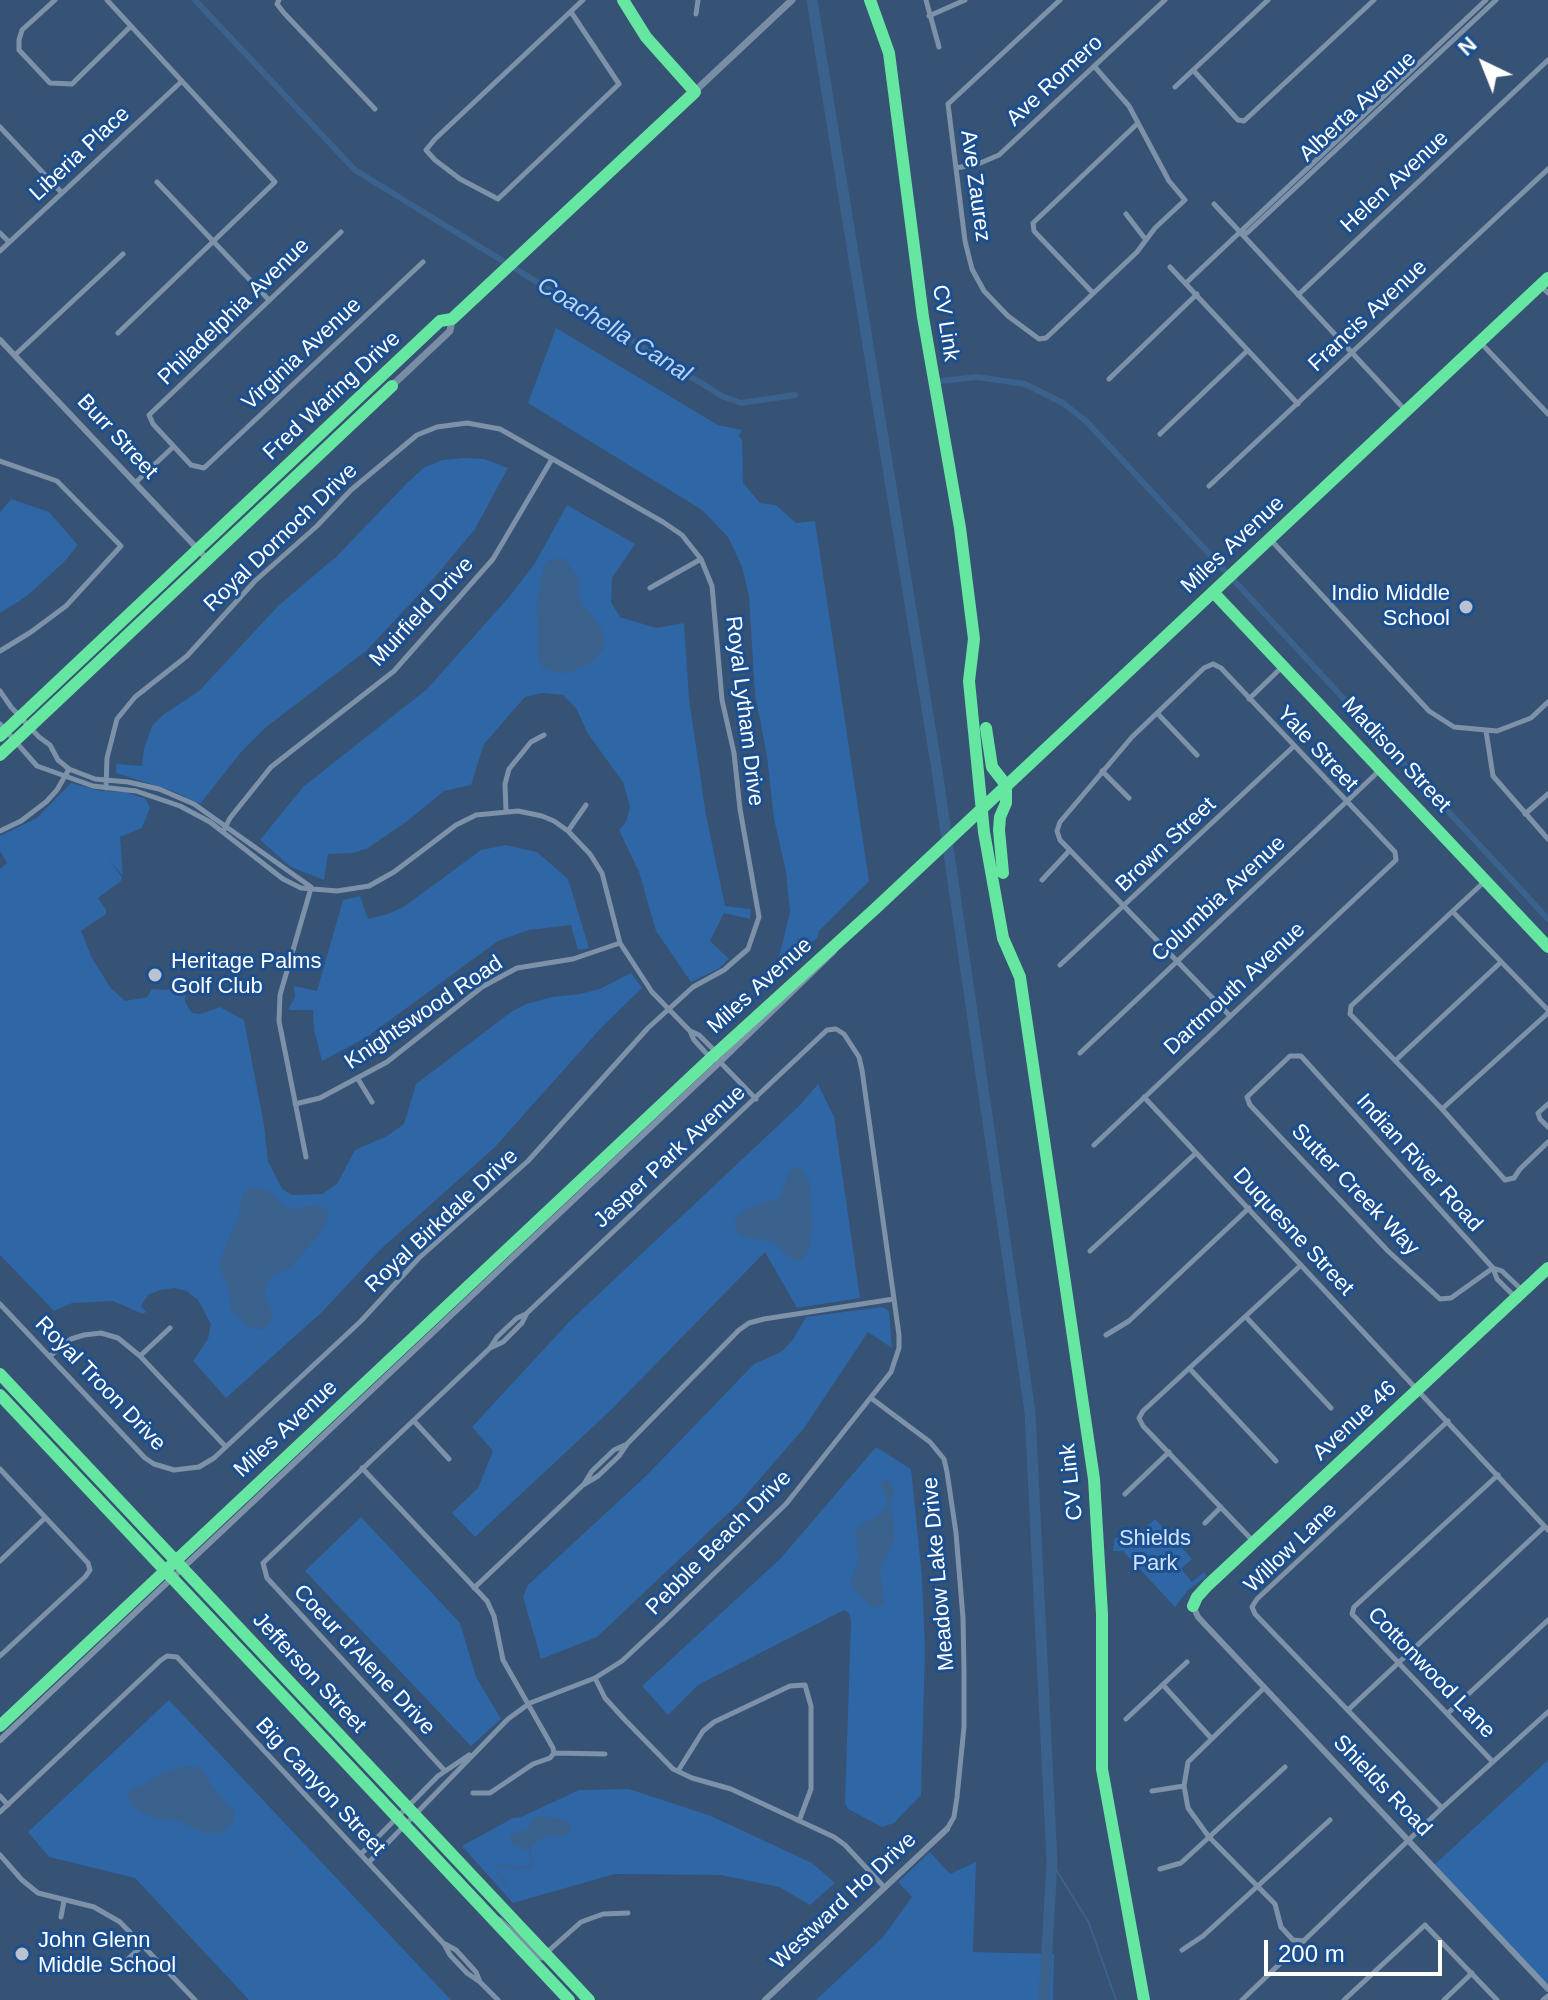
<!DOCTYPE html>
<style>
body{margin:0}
#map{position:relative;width:1548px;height:2000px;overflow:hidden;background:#365274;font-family:Helvetica,sans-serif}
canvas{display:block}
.north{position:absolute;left:1444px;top:24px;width:80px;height:80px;-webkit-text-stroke:6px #1b4f8f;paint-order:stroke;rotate:317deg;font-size:22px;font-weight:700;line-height:32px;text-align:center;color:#fff}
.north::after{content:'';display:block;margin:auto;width:28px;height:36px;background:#fff;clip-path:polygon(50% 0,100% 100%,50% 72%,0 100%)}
.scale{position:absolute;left:1264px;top:1940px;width:178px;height:36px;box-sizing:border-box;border:4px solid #fff;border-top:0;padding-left:10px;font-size:24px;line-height:28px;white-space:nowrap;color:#fff;-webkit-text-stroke:6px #1b4f8f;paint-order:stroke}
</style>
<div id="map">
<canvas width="1548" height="2000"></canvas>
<div class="north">N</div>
<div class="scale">200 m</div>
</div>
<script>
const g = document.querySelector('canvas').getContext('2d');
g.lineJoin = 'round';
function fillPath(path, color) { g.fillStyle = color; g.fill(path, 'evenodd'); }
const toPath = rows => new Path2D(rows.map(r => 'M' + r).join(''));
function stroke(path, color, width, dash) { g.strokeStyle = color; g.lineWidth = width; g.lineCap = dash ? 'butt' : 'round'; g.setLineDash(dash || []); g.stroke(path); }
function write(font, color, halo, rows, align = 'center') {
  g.font = font + ' Helvetica,sans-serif'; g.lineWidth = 6; g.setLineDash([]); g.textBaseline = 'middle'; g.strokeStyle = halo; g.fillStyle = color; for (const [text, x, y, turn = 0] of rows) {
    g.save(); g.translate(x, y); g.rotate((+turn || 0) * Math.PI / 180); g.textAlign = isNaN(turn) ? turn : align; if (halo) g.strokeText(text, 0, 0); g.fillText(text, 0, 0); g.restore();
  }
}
const green = toPath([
 [556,328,718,425,742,430,739,436,742,440,743,483,760,503,776,505,796,523,815,521,869,881,819,931,818,937,786,966,778,962,790,912,786,872,774,819,767,756,755,694,749,596,742,567,728,537,702,510,528,403],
 [464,458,484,459,508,468,475,529,435,577,367,650,265,728,242,751,200,804,173,791,116,773,116,764,142,766,144,749,152,726,163,715,199,691,279,605,337,556,408,482,425,467,443,460],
 [11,499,49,512,78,545,64,562,27,596,0,613,0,512],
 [567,505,635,544,612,578,611,602,620,617,656,628,684,623,689,699,706,815,725,906,751,909,750,919,724,913,710,941,729,959,718,969,691,982,656,931,639,872,619,830,626,822,630,807,623,782,588,734,576,708,563,695,542,693,525,697,484,744,471,785,444,791,406,822,368,848,353,853,328,854,324,880,291,867,260,840,303,787,427,689,509,597,535,563],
 [71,783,101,791,125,792,146,799,150,808,142,828,120,837,123,876,109,860,122,877,121,881,98,898,106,910,106,914,81,931,92,958,110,987,125,1001,147,997,152,989,186,991,185,1002,192,1013,200,1014,220,1007,244,1020,264,1125,268,1161,282,1189,293,1195,322,1194,337,1184,355,1150,387,1136,404,1124,416,1084,511,1012,526,1004,552,997,580,994,600,989,631,973,642,988,601,1028,495,1147,380,1250,322,1312,226,1398,193,1361,208,1339,211,1324,198,1300,186,1291,175,1288,160,1290,148,1295,141,1306,146,1312,143,1314,113,1301,72,1303,54,1311,0,1255,0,869,7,863,0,851,0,836,37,818],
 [506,845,537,852,568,879,589,948,578,950,571,925,529,930,498,941,367,1037,322,1061,314,1030,313,1010,288,1010,295,997,294,986,317,991,343,900,360,896,368,919,388,914,405,906,481,850],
 [818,1084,834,1117,860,1298,797,1308,765,1252,611,1410,475,1537,452,1513,478,1488,493,1451,472,1427,569,1322,801,1104],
 [882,1307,889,1311,892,1348,868,1332,804,1428,739,1503,597,1637,541,1659,523,1597,528,1585,647,1475,754,1364,781,1352,792,1341,806,1317],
 [876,1447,911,1469,922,1577,925,1648,921,1795,894,1823,882,1827,848,1809,845,1803,851,1621,849,1613,844,1610,698,1685,668,1715,642,1686,781,1558],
 [361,1517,460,1623,476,1677,501,1719,471,1746,305,1571],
 [1155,1519,1192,1559,1181,1569,1192,1582,1204,1572,1207,1576,1188,1590,1175,1607,1123,1551,1113,1551,1115,1538,1133,1538],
 [169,1700,451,2000,249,2000,135,1878,49,1857,28,1832],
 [1548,1760,1548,1989,1433,1866],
 [629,1789,711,1816,812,1863,835,1883,810,1905,779,1887,721,1875,615,1874,513,1903,462,1846,513,1818,521,1817,579,1790],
 [930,1852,950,1874,976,1862,973,1952,1054,1954,1053,2000,816,2000,883,1937,912,1897,898,1882]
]);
const water = toPath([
 [561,558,566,560,579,580,580,601,598,623,605,638,603,650,590,663,572,672,559,673,545,669,538,660,537,602,544,565,548,561],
 [794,1168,802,1169,810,1183,812,1225,810,1247,803,1258,797,1261,792,1259,773,1242,739,1235,734,1224,737,1216,750,1207,780,1198,788,1175],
 [251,1188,261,1188,271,1193,284,1206,296,1209,318,1205,325,1208,328,1215,326,1224,316,1238,291,1267,272,1276,266,1285,264,1293,272,1312,272,1319,267,1326,260,1330,248,1327,232,1311,228,1285,221,1273,220,1261,238,1217,241,1201,245,1191],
 [888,1480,892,1483,894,1493,890,1509,894,1520,894,1541,880,1570,884,1602,876,1608,869,1605,852,1587,851,1580,859,1559,855,1532,859,1526,877,1516,888,1505,887,1498,881,1487,882,1482],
 [187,1766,199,1767,203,1770,216,1792,235,1812,233,1822,222,1833,205,1833,178,1821,151,1817,141,1813,131,1805,128,1797,131,1789,144,1785,164,1772],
 [539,1816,565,1820,570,1826,570,1832,565,1836,547,1836,526,1850,512,1844,510,1839,512,1833,527,1830,533,1819]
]);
const stream = toPath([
 [1052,1863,1089,1923,1116,2000],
 [498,1868,505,1865,517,1868,532,1866,530,1848],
 [497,1873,507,1886]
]);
const canal = toPath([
 [195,0,355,170,722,396,741,403,795,395],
 [941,381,977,377,1025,384,1063,403,1086,421,1548,919]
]);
const river = toPath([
 [812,0,936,764,1030,1412,1052,1863,1044,2000]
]);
const minor = toPath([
 [55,0,22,30,19,40,19,50,50,83,72,84,130,27],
 [107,0,275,182,118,333],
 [279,0,277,4,284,13,375,109],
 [926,0,939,47],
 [1060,0,948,104,965,241,972,269,984,291,1008,316,1039,339,1046,338,1137,252,1155,228,1185,200,1169,181,1129,106,1094,66],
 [571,12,619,84,498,199,460,179,435,160,426,150,435,139,583,0],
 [696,14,698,0],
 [929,16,965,0],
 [1193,70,1238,120,1244,121,1374,0],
 [1175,87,1268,0],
 [0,127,62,193],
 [956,168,978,164,999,155,1165,0],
 [157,182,269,300],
 [1214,204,1406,411],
 [1126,214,1146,240],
 [341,232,149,415,153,424,191,465,204,468,423,262],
 [0,233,9,242],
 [1241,233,1247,233,1496,0],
 [0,251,182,81],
 [1170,267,1298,404],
 [1186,283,1486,0],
 [1540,285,1548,293],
 [1093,293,1034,231,1033,223,1138,123],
 [1298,295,1548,60],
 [1480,342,1548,414],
 [15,355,123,254],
 [1109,379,1197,294],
 [1160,434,1247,351],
 [0,461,57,481,121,546,66,606,31,632,0,651],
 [135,483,173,447],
 [1209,486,1548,169],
 [1269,538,1429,711,1454,727,1497,731,1531,718,1548,702],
 [650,588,701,559],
 [0,691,11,707,39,737,50,745,58,760,69,769,95,779,128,782,159,789,194,804,311,887],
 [1249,699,1283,666],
 [1158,714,1197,755],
 [0,724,37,766,93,786,136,791,180,806,210,822,283,879,301,888,337,891,369,886,394,872,456,825,476,815,518,811,542,816,554,821,568,831,590,854,602,873,620,943,652,992,690,1031,694,1040,706,1053,720,1062,756,1099],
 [1486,731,1493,776,1548,839],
 [1102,771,1129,798],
 [506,811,505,784,509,769,531,742,544,735],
 [1525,814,1548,794],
 [0,831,21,821,46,802,57,790,69,769],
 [568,831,586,805],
 [223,832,230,818,271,767,394,671,493,559,552,459],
 [1042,880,1070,850],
 [1485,881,1351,1006,1350,1014,1442,1109,1505,1180,1514,1178,1520,1169,1548,1142],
 [1453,912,1548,1010],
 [1060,965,1293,747],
 [690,1031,699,1035,717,1053],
 [1080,1053,1380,770],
 [1396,1060,1501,962],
 [358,1079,372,1102],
 [1144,1097,1548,1530],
 [295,1104,320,1098,387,1062,482,987,517,968,573,959,620,943],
 [1548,1104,1538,1113,1540,1119,1548,1127],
 [1442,1109,1548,1013],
 [1094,1145,1396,860,1395,852,1221,668,1213,664,1204,668,1132,737,1060,822,1057,831,1060,840,1230,1016],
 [306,1157,279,1021,280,995,311,888],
 [1090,1251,1196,1153],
 [1493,1268,1451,1298,1440,1299,1388,1251,1250,1105,1247,1097,1290,1056,1301,1056,1493,1268,1502,1271,1523,1291],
 [1493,1268,1497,1279,1516,1298],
 [0,1304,145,1458,154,1464,174,1470,199,1467,214,1458,361,1321,419,1258,528,1161,648,1028,693,987,724,970,748,949,759,917,740,809,734,753,722,700,712,586,701,559,682,535,663,522,500,429,467,423,437,427,417,435,351,490,317,526,255,581,187,656,135,697,117,719,107,758,106,788],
 [1246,1317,1331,1408],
 [1106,1335,1129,1321,1249,1208],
 [50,1356,71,1339,84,1335,101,1333,118,1338,140,1356,226,1447],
 [140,1356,170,1328],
 [1190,1369,1276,1461],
 [871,1398,930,1442,944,1459,947,1472,956,1533,963,1618,964,1671,964,1727,957,1797,954,1817,947,1829],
 [414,1421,449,1459],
 [362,1468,487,1601,494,1616,503,1660,553,1748,554,1753,550,1758,533,1764,490,1793,473,1793],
 [0,1469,88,1563,90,1570,85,1577,0,1656],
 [584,1484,592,1471,614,1450,625,1445],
 [1125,1494,1169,1452],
 [1205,1523,1221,1507],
 [1254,1542,1143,1426,1139,1418,1143,1411,1301,1265],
 [0,1561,45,1518],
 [474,1588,583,1485,598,1476,619,1456,627,1444,739,1330,749,1323,764,1319,894,1299],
 [595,1678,605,1698,626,1721,673,1769,692,1778,731,1789,834,1837,845,1845,885,1888],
 [1164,1686,1211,1738],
 [1264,1688,1188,1762,1184,1786,1188,1808,1209,1837,1275,1904,1281,1927,1293,1940,1304,1941],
 [1349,1709,1544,1527],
 [1448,1713,1548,1620],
 [1126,1719,1187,1662],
 [554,1753,605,1754],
 [1493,1762,1352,1614,1354,1607,1498,1475],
 [445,1771,267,1578,263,1563,490,1348,497,1337,517,1318,526,1314],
 [678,1771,703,1731,714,1722,790,1686,805,1685,811,1706,811,1789,799,1821],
 [1152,1791,1184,1786],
 [0,1796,8,1805],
 [1442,1808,1255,1614,1252,1607,1257,1599,1448,1421],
 [0,1812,161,1660,167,1656,177,1657,444,1944,450,1955,467,1973,480,1982,498,2000],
 [361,1854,438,1776,469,1755],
 [0,1855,22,1880,38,1893,94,1907,120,1922,195,2000],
 [369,1862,508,1719,530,1703,595,1678,622,1661,666,1620,786,1504,891,1372,899,1348,899,1335,862,1070,859,1057,844,1034,836,1029,827,1030,527,1313,522,1323,503,1342,490,1348],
 [1160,1869,1181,1863,1285,1767],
 [61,1917,64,1901],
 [445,1944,456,1950,476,1972,480,1982],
 [1182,1950,1203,1936,1330,1820],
 [545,1954,581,1922,603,1914,628,1913],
 [116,1970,143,1945],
 [1242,2000,1442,1808,1548,1712],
 [1344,2000,1425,1925,1497,2000],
 [1444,2000,1472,1973],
 [1543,2000,1548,1996]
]);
const tertiary = toPath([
 [0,340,208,560],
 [1548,1268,1208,1585,1197,1597,1193,1606,1198,1617,1548,1989],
 [0,1726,712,1057,876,908,1548,278],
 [0,1740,720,1062,834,951],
 [765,2000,947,1829]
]);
const secondary = toPath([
 [623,0,646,37,695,92],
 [1213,592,1548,947],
 [0,736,440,321,452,319,792,0],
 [0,755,450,331,452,319]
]);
const primary = toPath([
 [0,1374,589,2000],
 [0,1395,569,2000],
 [500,1921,538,1956,542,1957,545,1954]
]);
const cycleway = toPath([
 [870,0,889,53,923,317,960,528,974,639,969,681,984,832,1003,938,1020,977,1094,1479,1102,1614,1102,1769,1144,2000],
 [1213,592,1548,947],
 [986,728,992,767,1006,785,1006,803,1000,817,999,830,1003,873],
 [0,736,440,321,452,319,695,92,646,37,623,0],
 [0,755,392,386],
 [0,1374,589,2000],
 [0,1395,569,2000],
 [1193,1606,1197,1597,1208,1585,1548,1268],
 [0,1726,712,1057,876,908,1548,278]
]);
const markers = [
 [1466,607,8,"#b9c2ce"],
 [155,975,8,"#b9c2ce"],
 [22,1954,8,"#b9c2ce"]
];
const streetNames = [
 ["Ave Romero",1055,81,-43],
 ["Alberta Avenue",1358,107,-43],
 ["Liberia Place",80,154,-43],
 ["Helen Avenue",1395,182,-43],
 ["Ave Zaurez",975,186,82],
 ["Philadelphia Avenue",234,312,-44],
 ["Francis Avenue",1368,316,-43],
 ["CV Link",945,323,81],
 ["Virginia Avenue",302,354,-43],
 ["Fred Waring Drive",332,396,-43],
 ["Burr Street",117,437,47],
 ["Royal Dornoch Drive",281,538,-44],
 ["Miles Avenue",1233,545,-43],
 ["Muirfield Drive",422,612,-47],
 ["Royal Lytham Drive",744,711,83],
 ["Yale Street",1317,749,47],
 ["Madison Street",1396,755,47],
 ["Brown Street",1166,845,-43],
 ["Columbia Avenue",1219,899,-43],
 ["Miles Avenue",760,986,-42],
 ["Dartmouth Avenue",1235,989,-43],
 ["Knightswood Road",424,1013,-34],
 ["Jasper Park Avenue",670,1157,-43],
 ["Indian River Road",1419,1163,48],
 ["Sutter Creek Way",1355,1190,46],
 ["Royal Birkdale Drive",442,1221,-43],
 ["Duquesne Street",1293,1232,47],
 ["Royal Troon Drive",100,1384,46],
 ["Avenue 46",1355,1421,-43],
 ["Miles Avenue",286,1429,-43],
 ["CV Link",1072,1482,-96],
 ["Pebble Beach Drive",719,1543,-45],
 ["Willow Lane",1291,1548,-44],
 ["Meadow Lake Drive",939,1574,-95],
 ["Coeur d'Alene Drive",364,1660,47],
 ["Jefferson Street",309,1673,47],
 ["Cottonwood Lane",1431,1673,46],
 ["Shields Road",1382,1786,46],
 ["Big Canyon Street",320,1787,47],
 ["Westward Ho Drive",844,1901,-43]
];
const poiNames = [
 ["Indio Middle",1450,594,"right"],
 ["School",1450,619,"right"],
 ["Heritage Palms",171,962],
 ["Golf Club",171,987],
 ["John Glenn",38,1941],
 ["Middle School",38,1966]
];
const parkNames = [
 ["Shields",1155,1539],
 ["Park",1155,1564]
];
const waterNames = [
 ["Coachella Canal",614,330,32]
];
fillPath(green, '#2f66a5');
fillPath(water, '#3b618d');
stroke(stream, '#3b618d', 2);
stroke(canal, '#3b618d', 6);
stroke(river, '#3b618d', 11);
stroke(minor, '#7d92a8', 5);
stroke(tertiary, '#7d92a8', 6);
stroke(secondary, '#798da4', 7);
stroke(primary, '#7d8ea7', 7);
stroke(cycleway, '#66e7a1', 12);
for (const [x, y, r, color] of markers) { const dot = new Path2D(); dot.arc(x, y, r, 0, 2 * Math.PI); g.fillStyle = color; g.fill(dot); stroke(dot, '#1b4f8f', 3); }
write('22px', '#fff', '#1b4f8f', streetNames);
write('22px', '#fff', '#1b4f8f', poiNames, 'left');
write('22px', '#cfe3fa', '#1b4f8f', parkNames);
write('italic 24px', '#b5d3f5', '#1b4f8f', waterNames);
</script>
